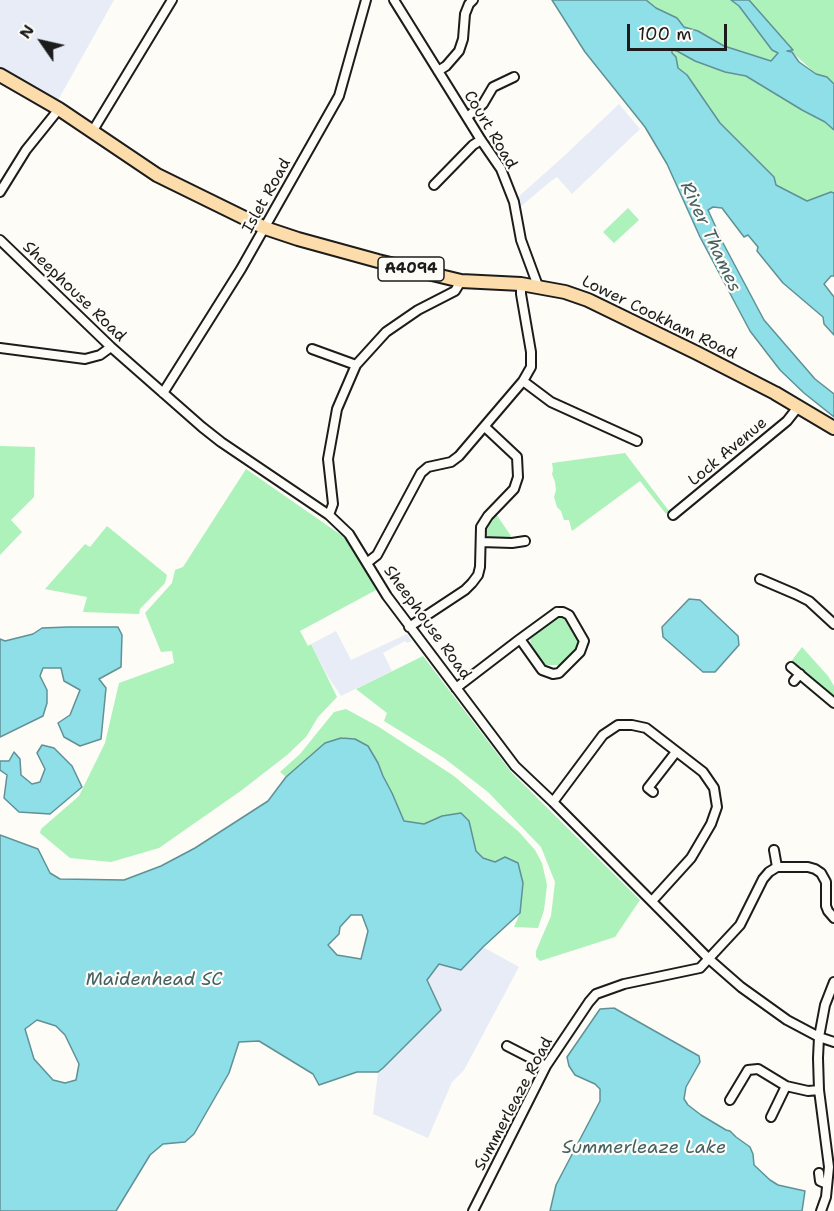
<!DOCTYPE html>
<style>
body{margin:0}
#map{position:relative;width:834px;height:1211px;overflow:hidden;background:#fdfcf7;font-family:"Shantell Sans",sans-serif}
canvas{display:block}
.north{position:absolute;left:12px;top:12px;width:60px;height:60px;-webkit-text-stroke:4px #fdfcf7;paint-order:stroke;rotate:304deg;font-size:16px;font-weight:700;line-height:24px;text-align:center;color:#1c1c1c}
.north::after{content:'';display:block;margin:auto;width:21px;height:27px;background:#1c1c1c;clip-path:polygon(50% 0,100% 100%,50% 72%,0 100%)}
.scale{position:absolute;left:627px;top:24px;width:100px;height:27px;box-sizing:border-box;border:3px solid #1c1c1c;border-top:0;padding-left:8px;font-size:18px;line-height:21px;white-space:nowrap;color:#1c1c1c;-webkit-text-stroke:4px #fdfcf7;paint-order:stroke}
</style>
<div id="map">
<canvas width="834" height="1211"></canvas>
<div class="north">N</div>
<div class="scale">100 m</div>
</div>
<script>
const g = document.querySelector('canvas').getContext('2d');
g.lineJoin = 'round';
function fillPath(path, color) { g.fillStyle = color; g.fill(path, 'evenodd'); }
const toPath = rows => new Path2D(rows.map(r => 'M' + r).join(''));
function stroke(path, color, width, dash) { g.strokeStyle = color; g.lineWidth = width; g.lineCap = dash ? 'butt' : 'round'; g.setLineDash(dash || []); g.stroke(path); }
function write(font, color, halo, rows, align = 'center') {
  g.font = font + ' "Shantell Sans",sans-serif'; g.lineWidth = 4.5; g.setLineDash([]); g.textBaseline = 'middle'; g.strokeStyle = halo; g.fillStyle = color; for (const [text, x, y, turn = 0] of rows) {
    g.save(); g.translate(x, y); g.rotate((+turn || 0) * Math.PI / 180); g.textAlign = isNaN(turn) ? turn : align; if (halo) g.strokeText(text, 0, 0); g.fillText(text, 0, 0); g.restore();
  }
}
const built = toPath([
 [0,0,114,0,57,102,0,70],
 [619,104,640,129,572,194,557,177,551,181,519,208,517,198,563,157],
 [336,631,351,660,407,634,412,641,407,643,405,641,383,653,392,671,341,696,327,675,311,644],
 [483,947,519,967,464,1070,452,1082,428,1138,373,1114,378,1072,383,1068,432,1018,426,980,439,964,461,970]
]);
const green = toPath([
 [646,0,731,0,739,6,778,53,771,61,724,46,698,31,683,27,677,18,656,8],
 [749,0,834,0,834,83,827,77,816,74,792,52,785,51],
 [672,50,677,51,695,61,725,72,746,76,802,110,825,122,834,130,834,193,831,192,807,201,775,185,774,177,720,123,687,75,678,68,676,57,672,53],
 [628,208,639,220,614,243,603,232],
 [0,446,35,447,34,497,11,520,22,532,0,555],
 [625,453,669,511,666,514,640,481,572,531,569,520,564,520,561,511,557,507,554,497,556,490,555,482,552,474,553,470,552,463],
 [246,469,344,537,359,559,376,590,300,631,308,646,311,644,337,697,318,717,306,737,287,755,242,790,159,848,111,862,70,858,40,833,41,829,79,796,105,743,119,683,174,663,172,651,161,652,145,613,172,583,175,570,183,567],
 [493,514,496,514,511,536,510,539,488,539,485,529],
 [107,526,167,575,165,583,140,609,139,614,83,612,87,597,45,589,85,544,90,547],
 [558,617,565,617,579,635,578,645,560,665,546,665,531,648,530,637],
 [802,647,828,676,834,686,834,698,826,691,790,663],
 [423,656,512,773,640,900,615,937,540,961,536,957,536,951,551,916,555,882,541,847,488,792,444,758,384,721,387,713,356,689],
 [346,709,379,727,454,776,519,832,535,850,542,863,547,885,544,910,538,928,514,927,520,913,523,883,518,863,495,862,483,858,476,851,469,821,442,816,424,824,404,821,392,793,383,776,378,762,368,746,325,743,286,777,280,772,300,754,334,712]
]);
const water = toPath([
 [552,0,646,0,656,8,677,18,684,27,698,31,724,46,771,61,778,53,772,50,739,6,731,0,749,0,793,50,787,51,792,52,799,62,816,74,827,77,834,84,834,130,825,122,802,110,746,76,725,72,695,61,677,51,672,50,672,53,676,57,678,68,687,75,720,123,774,177,776,185,807,201,831,192,834,193,834,276,831,276,824,284,834,297,834,335,824,324,823,317,783,283,757,251,758,247,748,235,744,237,722,208,713,207,708,210,723,243,764,320,815,379,834,394,834,417,804,393,780,370,750,331,700,237,667,164,645,127,585,52,552,0],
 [689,599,700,600,738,636,739,645,715,672,703,672,663,637,662,627,689,599],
 [68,627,118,627,122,635,121,667,99,679,106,688,101,739,80,746,64,737,58,723,70,715,80,690,64,681,61,668,43,668,40,676,47,690,47,703,43,716,0,737,0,639,5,641,33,634,42,628,68,627],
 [341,738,355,739,368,746,378,763,383,776,392,793,404,821,424,824,442,816,461,813,469,821,476,851,483,858,495,862,505,857,518,863,523,883,520,913,483,947,461,970,439,964,427,980,441,1010,383,1068,378,1072,357,1072,319,1085,313,1074,259,1041,239,1042,229,1073,194,1134,185,1142,163,1144,150,1155,116,1211,0,1211,0,835,38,849,50,873,60,879,124,880,161,866,195,848,268,801,286,777,325,743,341,738],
 [351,915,362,915,368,931,361,959,337,955,328,945,339,934,340,927,351,915],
 [37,1020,56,1026,65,1035,79,1064,76,1080,65,1083,53,1080,34,1059,25,1029,37,1020],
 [42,745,54,748,72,766,82,787,50,814,19,812,4,798,7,775,0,770,0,761,9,761,14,752,20,759,21,775,32,784,40,782,45,769,37,753,42,745],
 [614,1008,699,1056,700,1062,686,1087,684,1099,688,1105,701,1115,726,1130,730,1131,736,1137,750,1147,753,1154,754,1165,770,1180,778,1185,805,1191,802,1211,550,1211,556,1185,600,1101,600,1089,595,1084,575,1075,569,1066,567,1057,600,1009,614,1008]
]);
const street = toPath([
 [394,0,481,140,501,169,514,202,521,240,538,286],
 [438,71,446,66,459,51,463,39,465,14,469,4,473,0],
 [467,117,483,104,493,87,514,77],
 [92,132,172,0],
 [434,185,473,145,481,140],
 [0,192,26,150,59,109],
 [0,240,111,347,202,427,221,442,329,515,349,534,387,596,515,766,553,802,709,959,741,987,787,1020,819,1037,834,1042],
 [0,348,85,359,100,355,111,347],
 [312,349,356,365],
 [523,381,551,402,637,441],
 [163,393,241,269,339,96,366,0],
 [329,515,333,504,328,459,337,409,356,365,386,332,418,310,455,291,461,281],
 [673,515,787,421,798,407],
 [481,542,512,543,525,541],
 [368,562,377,555,421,473,428,467,451,462,459,456,523,381,531,367,531,352,521,294,521,284],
 [760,579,795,594,809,601,834,624],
 [557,612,563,612,569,615,584,641,580,652,559,673,553,674,542,670,520,639,557,612],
 [409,627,465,590,472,583,478,575,480,567,481,527,488,516,514,489,518,477,517,457,485,427],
 [791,667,834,703],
 [794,681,800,674],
 [456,688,520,639],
 [653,792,648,788,676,752],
 [553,802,603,735,618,725,632,725,646,728,703,772,714,788,717,807,711,824,691,858,652,901],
 [774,850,777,867],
 [507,1046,546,1066],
 [730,1100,748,1070,758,1069,786,1086,808,1091,819,1090],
 [771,1117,786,1086],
 [819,1173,820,1181,827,1184],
 [473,1211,546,1066,589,1002,596,994,624,984,700,968,740,925,763,879,769,872,777,867,808,867,815,869,821,873,826,882,826,906,828,911,834,918],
 [821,1211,826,1197,829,1167,819,1090,818,1058,819,1037,825,1005,834,982]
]);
const primary = toPath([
 [0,75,59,109,157,175,265,228,298,239,378,261,461,281,521,284,565,292,588,300,697,353,775,393,834,428]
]);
const shields = [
 [411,269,66]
];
const shieldNames = [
 ["A4094",411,269]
];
const streetNames = [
 ["Court Road",490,130,59],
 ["Islet Road",267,196,-61],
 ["Sheephouse Road",74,292,44],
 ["Lower Cookham Road",659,318,26],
 ["Lock Avenue",728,452,-40],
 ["Sheephouse Road",427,623,54],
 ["Summerleaze Road",514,1104,-62]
];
const waterNames = [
 ["River Thames",710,237,65],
 ["Maidenhead SC",154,980],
 ["Summerleaze Lake",644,1148]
];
fillPath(built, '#e7ecf6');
fillPath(green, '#adf1bb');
fillPath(water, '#8edfe7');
stroke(water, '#609196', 1.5);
stroke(street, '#1c1c1c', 12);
stroke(primary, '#1c1c1c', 16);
stroke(street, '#fdfcf7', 8);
stroke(primary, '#fddcac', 12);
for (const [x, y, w] of shields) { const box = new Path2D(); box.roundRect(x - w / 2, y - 12, w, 24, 4.5); g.fillStyle = '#fdfcf7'; g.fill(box); stroke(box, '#1c1c1c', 1.5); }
write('bold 15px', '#1c1c1c', null, shieldNames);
write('16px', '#1c1c1c', '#fdfcf7', streetNames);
write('italic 18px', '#446063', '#fdfcf7', waterNames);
</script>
